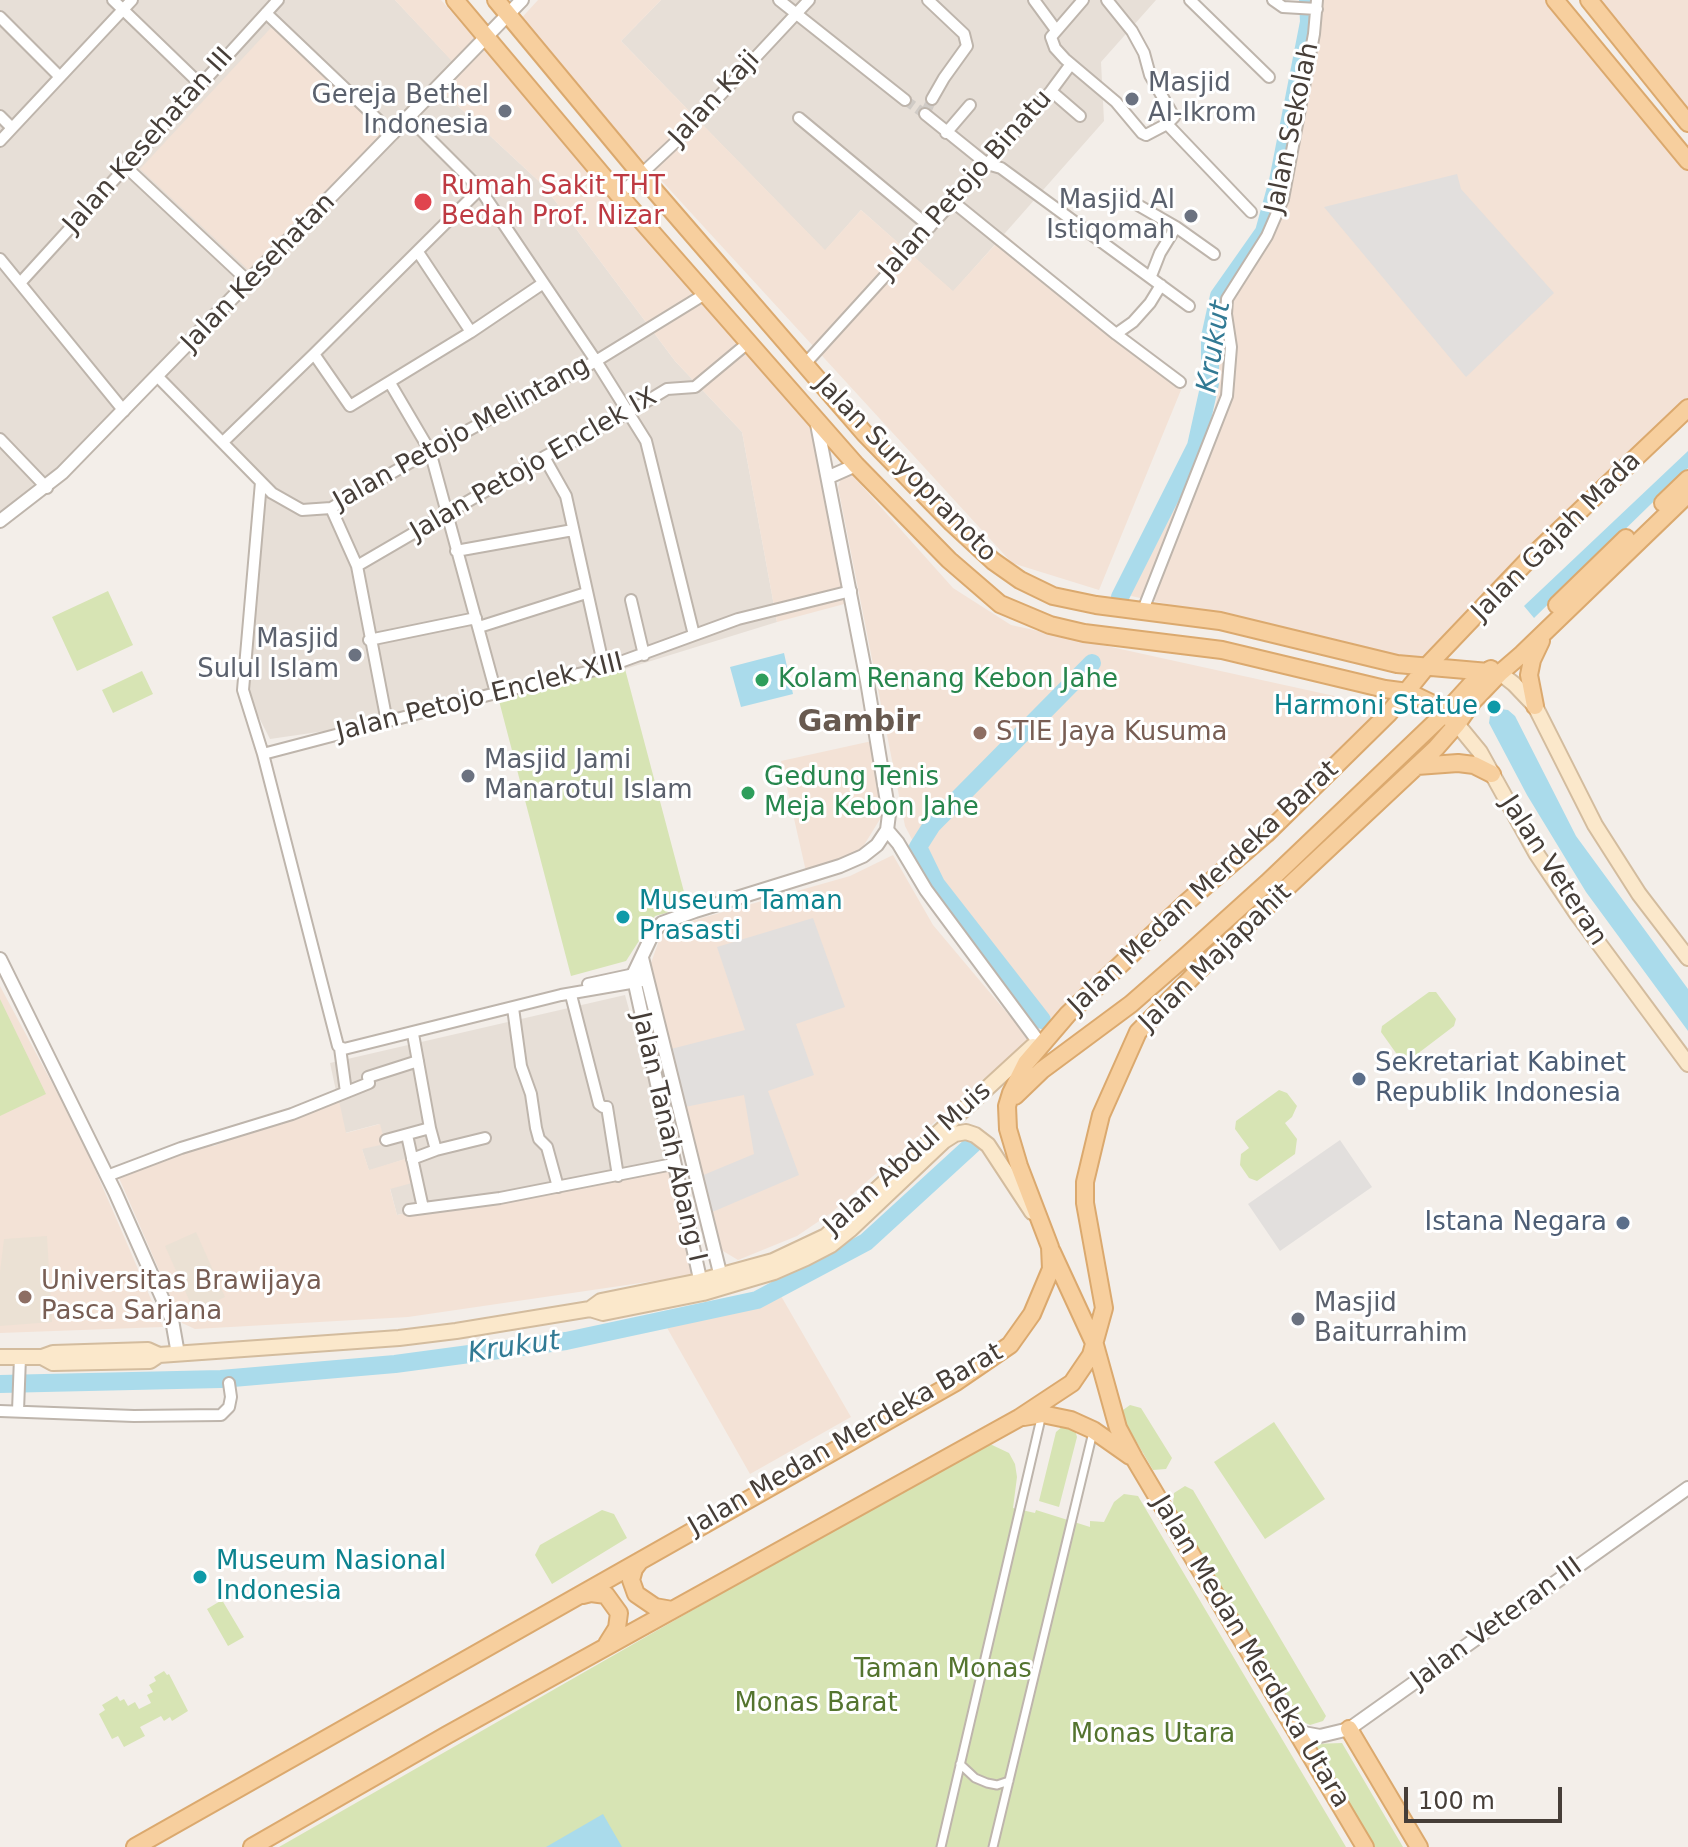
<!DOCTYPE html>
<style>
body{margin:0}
#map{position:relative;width:1688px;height:1847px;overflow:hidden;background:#f3eee9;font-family:"DejaVu Sans",sans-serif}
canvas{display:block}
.scale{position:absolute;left:1404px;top:1787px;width:158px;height:36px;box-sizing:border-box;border:4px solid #463e38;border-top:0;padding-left:10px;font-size:24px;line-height:28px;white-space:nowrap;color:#463e38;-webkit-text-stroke:6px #fff;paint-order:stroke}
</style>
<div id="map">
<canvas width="1688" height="1847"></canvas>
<div class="scale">100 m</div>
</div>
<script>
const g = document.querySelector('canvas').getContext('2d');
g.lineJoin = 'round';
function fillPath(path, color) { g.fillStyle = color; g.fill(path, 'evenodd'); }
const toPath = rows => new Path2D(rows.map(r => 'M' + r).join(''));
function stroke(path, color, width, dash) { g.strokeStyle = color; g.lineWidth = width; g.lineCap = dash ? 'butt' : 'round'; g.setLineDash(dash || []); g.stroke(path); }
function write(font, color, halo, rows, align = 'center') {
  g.font = font + ' "DejaVu Sans",sans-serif'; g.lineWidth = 6; g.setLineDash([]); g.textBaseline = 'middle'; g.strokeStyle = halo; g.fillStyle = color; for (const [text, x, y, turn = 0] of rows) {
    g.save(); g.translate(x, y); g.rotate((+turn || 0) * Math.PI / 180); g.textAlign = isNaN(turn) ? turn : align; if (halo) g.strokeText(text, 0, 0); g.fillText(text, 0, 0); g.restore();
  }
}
const residential = toPath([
 [0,0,395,0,463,72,445,94,544,186,675,361,742,432,777,622,625,669,387,722,270,739,248,696,262,486,151,379,26,503,0,517],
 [661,0,1156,0,1101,62,1104,121,953,292,861,210,825,251,621,41],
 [625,995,671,1161,397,1215,390,1188,405,1159,369,1171,362,1149,379,1124,345,1133,330,1063]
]);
const commercial = toPath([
 [395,0,441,0,817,429,848,603,777,622,742,432,675,361,544,186,445,94,462,72],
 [538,0,661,0,621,41,825,250,861,210,953,291,1005,234,1181,390,1099,590,1012,563,517,23],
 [1314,0,1552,0,1688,160,1688,403,1484,592,1418,661,1127,595,1205,444,1217,399,1215,351,1223,301,1273,229,1314,18],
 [1588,0,1688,0,1688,116],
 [280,18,393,129,253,274,140,169],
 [845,467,953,588,1011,625,1339,697,1382,716,1052,1019,919,853,905,826,838,487],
 [872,741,882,816,856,858,807,876,781,761],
 [893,855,933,925,1029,1039,831,1213,797,1236,738,1260,718,1248,651,963,663,929,850,876],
 [0,986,81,1137,163,1327,0,1333],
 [338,1096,346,1133,380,1124,385,1144,362,1149,369,1170,405,1159,412,1183,390,1189,397,1215,671,1161,695,1275,408,1317,195,1329,182,1323,116,1171,188,1146,214,1146],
 [781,1296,851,1417,750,1474,666,1326,735,1313]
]);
const education = toPath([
 [196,1232,225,1297,194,1311,165,1246],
 [47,1236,52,1322,0,1326,0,1272,4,1239]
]);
const green = toPath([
 [108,591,133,645,77,671,52,617],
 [625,669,688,907,655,916,626,961,571,976,498,697],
 [142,671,153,694,113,713,102,690],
 [1429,992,1436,992,1456,1019,1454,1026,1408,1061,1401,1060,1381,1032,1382,1026],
 [0,999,46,1094,0,1116],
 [1279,1090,1287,1093,1297,1106,1292,1117,1285,1123,1297,1139,1295,1154,1257,1181,1249,1178,1240,1165,1241,1154,1249,1148,1235,1129,1236,1121],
 [1130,1405,1141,1408,1172,1458,1166,1469,1153,1470,1126,1424,1123,1410],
 [1274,1422,1325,1499,1265,1539,1214,1462],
 [1064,1425,1075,1430,1077,1437,1059,1507,1039,1501,1056,1432],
 [990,1444,1009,1453,1015,1464,1017,1477,1013,1508,1035,1513,1036,1510,1090,1527,1090,1521,1104,1522,1114,1502,1124,1494,1138,1496,1346,1847,279,1847,979,1446],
 [1185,1486,1193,1490,1326,1716,1323,1721,1310,1725,1299,1720,1175,1510,1173,1504,1174,1493],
 [602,1510,614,1514,627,1538,552,1584,535,1555,540,1545],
 [222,1600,244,1637,228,1646,207,1609],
 [164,1671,167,1675,169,1674,188,1711,172,1721,170,1717,164,1721,161,1716,140,1727,145,1736,124,1747,118,1736,112,1739,99,1714,105,1710,102,1705,117,1696,120,1701,124,1699,128,1706,135,1702,139,1709,151,1703,147,1695,153,1692,149,1685,156,1681,154,1677],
 [1342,1743,1403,1847,1373,1847,1313,1744]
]);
const parking = toPath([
 [1457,174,1461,189,1554,293,1466,377,1324,207],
 [813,918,845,1007,796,1024,814,1075,768,1091,799,1175,710,1213,701,1176,754,1154,744,1095,685,1107,671,1049,745,1030,717,947],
 [1340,1140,1372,1187,1280,1251,1248,1204]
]);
const water = toPath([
 [1688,451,1688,468,1534,618,1524,606],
 [784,653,793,694,741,707,730,667],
 [1500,709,1508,710,1515,716,1576,836,1688,989,1688,1031,1586,892,1527,795,1489,723,1490,716],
 [603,1814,622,1847,546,1847]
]);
const river = toPath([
 [1120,597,1196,446,1210,383,1210,337,1219,296,1264,232,1278,181,1309,22,1308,0],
 [1042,1020,936,884,918,847,932,825,1092,663],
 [0,1384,221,1379,395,1364,566,1341,757,1300,866,1242,973,1144]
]);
const minorTunnel = toPath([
 [905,100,925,114,932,99]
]);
const pedestrian = toPath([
 [960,1764,975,1778,987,1783,997,1785,1009,1781],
 [941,1847,1042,1414],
 [993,1847,1093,1432]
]);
const minor = toPath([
 [113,0,200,84],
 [779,0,905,100],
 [928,0,964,34,967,46,944,78,932,99],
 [1034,0,1056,30],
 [1083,0,1051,37,1055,48,1065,59,1116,102,1142,133,1146,135,1167,124],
 [1107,0,1132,31,1144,53,1150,75,1174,117,1167,124,1251,212],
 [1190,0,1269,77],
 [1273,0,1283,7,1317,9],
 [266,13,393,134],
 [0,17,60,77],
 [1051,91,1080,116],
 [925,114,987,164,1001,168,1189,306],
 [0,116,12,128],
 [409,118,480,189,596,361,646,441,694,635],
 [799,118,930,227],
 [946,133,970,105],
 [0,141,132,0],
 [126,167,249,282],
 [1117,193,1176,227,1214,254],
 [619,195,683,135,809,0],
 [952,201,1116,334,1133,322,1150,303,1161,285],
 [418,252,471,332],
 [0,259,124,411],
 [1151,276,1160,253,1176,227],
 [21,282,278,0],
 [1116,334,1180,382],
 [314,354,350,406,471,332,542,284],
 [804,365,987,164,1051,91,1071,64],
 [158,377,272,493,302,510,331,508,430,451,596,361,705,294],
 [390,383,430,451,496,693],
 [0,439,47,488],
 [223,442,314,354,480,189],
 [544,457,566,496,604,668],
 [261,482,243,690,263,754,338,1046,344,1049,561,995,642,981],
 [331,508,357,566,387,722],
 [456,551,573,530],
 [357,566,544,457,629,412,667,389,695,387,749,342],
 [631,600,644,655],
 [1143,610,1227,396,1231,347,1226,314,1227,299,1267,236,1283,199,1314,34,1317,0],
 [479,627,586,593],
 [369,640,476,618],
 [263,754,496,693,604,668,738,619,851,591],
 [588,984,639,973],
 [571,995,599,1104,603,1107,607,1107,618,1176],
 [513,1008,521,1066,531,1094,536,1128,539,1139,547,1147,558,1187],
 [340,1048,346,1092],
 [430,1128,436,1150,485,1138],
 [407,1135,423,1208],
 [386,1140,430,1128,413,1034],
 [412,1159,436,1150],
 [107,1176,181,1148,292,1114,369,1083,368,1077,418,1061],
 [409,1210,500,1198,673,1164],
 [0,1411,134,1416,221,1415,229,1407,231,1397,229,1383],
 [18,1411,20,1357]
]);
const tertiary = toPath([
 [829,477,856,465],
 [0,521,62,473,522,0],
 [887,830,898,843,926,890,1038,1041],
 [642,958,723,1285],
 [0,959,115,1192,172,1320,178,1354],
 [702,1288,633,975,654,931,662,923,695,911,840,866,863,856,877,845,887,830,889,814,867,681,817,424],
 [1298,1732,1320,1736,1349,1729,1688,1488]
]);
const secondary = toPath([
 [1500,673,1514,684,1535,706,1595,825,1639,894,1688,958],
 [1457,724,1480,752,1536,853,1577,914,1688,1064],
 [590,1309,603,1313,703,1293,774,1272,806,1258,831,1245,851,1229,944,1141,955,1134,966,1132,975,1135,988,1145,1032,1212],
 [0,1357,42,1357,53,1353,148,1350,159,1355],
 [42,1357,53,1363,150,1361,159,1355,399,1338,456,1331,590,1309,601,1301,700,1281,773,1261,826,1236,1033,1046]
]);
const primary = toPath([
 [455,0,619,195,856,465,949,560,1000,604,1050,625,1084,633,1222,650,1385,689,1408,692,1433,704,1457,724],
 [496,0,648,183,865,434,952,523,993,561,1020,580,1053,596,1096,605,1220,621,1397,664,1500,673],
 [1555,0,1688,161],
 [1589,0,1688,123],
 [1663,503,1688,479],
 [1557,605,1626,538],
 [1535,706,1529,675,1532,660,1541,641],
 [1417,766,1458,763,1474,765,1492,774],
 [1015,1096,1042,1070,1131,1004,1186,956,1267,883,1445,713,1477,678,1491,669],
 [1052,1252,1095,1345,1118,1428,1134,1458,1365,1847],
 [1024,1417,1042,1414,1071,1420,1093,1430,1130,1456],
 [640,1561,634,1569,631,1580,636,1594,655,1607,672,1610],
 [583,1595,591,1593,606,1595,619,1613,617,1628,607,1644],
 [1349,1729,1419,1847],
 [135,1847,956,1382,1010,1345,1032,1314,1051,1269,1050,1247,1019,1166,1008,1129,1007,1106,1011,1093,1026,1063,1068,1014,1188,901,1266,834,1389,713,1427,666,1529,559,1688,408],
 [252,1847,447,1735,1019,1418,1072,1383,1091,1355,1104,1308,1085,1203,1085,1182,1101,1115,1138,1032,1199,970,1436,748,1457,724,1473,701,1500,673,1522,654,1688,494]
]);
const markers = [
 [1132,99,8,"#6b7280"],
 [505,111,8,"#6b7280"],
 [423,202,10,"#e0444e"],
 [1191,216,8,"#6b7280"],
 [355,655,8,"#6b7280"],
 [762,680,8,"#2e9e5b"],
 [1494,707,8,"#0f9aa8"],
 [980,733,8,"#8d6e63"],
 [468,776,8,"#6b7280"],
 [748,793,8,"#2e9e5b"],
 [623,917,8,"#0f9aa8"],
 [1359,1079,8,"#5c6f8a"],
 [1623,1223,8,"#5c6f8a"],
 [25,1297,8,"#8d6e63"],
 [1298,1319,8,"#6b7280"],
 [200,1577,8,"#0f9aa8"]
];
const worshipNames = [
 ["Masjid",1148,84],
 ["Al-Ikrom",1148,114],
 ["Gereja Bethel",489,96,"right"],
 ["Indonesia",489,126,"right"],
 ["Masjid Al",1175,201,"right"],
 ["Istiqomah",1175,231,"right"],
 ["Masjid",339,640,"right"],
 ["Sulul Islam",339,670,"right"],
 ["Masjid Jami",484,761],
 ["Manarotul Islam",484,791],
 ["Masjid",1314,1304],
 ["Baiturrahim",1314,1334]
];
const streetNames = [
 ["Jalan Kaji",715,99,-47],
 ["Jalan Sekolah",1293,128,-78],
 ["Jalan Kesehatan III",149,141,-48],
 ["Jalan Petojo Binatu",966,185,-48],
 ["Jalan Kesehatan",259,273,-46],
 ["Jalan Petojo Melintang",462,434,-29],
 ["Jalan Petojo Enclek IX",534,465,-30],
 ["Jalan Suryopranoto",905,469,46],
 ["Jalan Gajah Mada",1557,537,-45],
 ["Jalan Petojo Enclek XIII",480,698,-14],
 ["Jalan Veteran",1553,871,57],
 ["Jalan Medan Merdeka Barat",1204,888,-43],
 ["Jalan Majapahit",1216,958,-44],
 ["Jalan Tanah Abang I",668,1137,77],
 ["Jalan Abdul Muis",908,1159,-42],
 ["Jalan Medan Merdeka Barat",846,1440,-30],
 ["Jalan Veteran III",1497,1624,-36],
 ["Jalan Medan Merdeka Utara",1250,1652,59]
];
const healthNames = [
 ["Rumah Sakit THT",441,187],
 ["Bedah Prof. Nizar",441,217]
];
const leisureNames = [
 ["Kolam Renang Kebon Jahe",778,680],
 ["Gedung Tenis",764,778],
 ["Meja Kebon Jahe",764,808]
];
const cultureNames = [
 ["Harmoni Statue",1478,707,"right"],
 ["Museum Taman",639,902],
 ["Prasasti",639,932],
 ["Museum Nasional",216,1562],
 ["Indonesia",216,1592]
];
const educationNames = [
 ["STIE Jaya Kusuma",996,733],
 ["Universitas Brawijaya",41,1282],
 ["Pasca Sarjana",41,1312]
];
const serviceNames = [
 ["Sekretariat Kabinet",1375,1064],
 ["Republik Indonesia",1375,1094],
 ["Istana Negara",1607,1223,"right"]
];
const parkNames = [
 ["Taman Monas",943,1670],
 ["Monas Barat",816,1704],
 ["Monas Utara",1153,1735]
];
const waterNames = [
 ["Krukut",1215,347,-81],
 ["Krukut",514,1348,-8]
];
const quarterNames = [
 ["Gambir",859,723]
];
fillPath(residential, '#e7dfd7');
fillPath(commercial, '#f3e2d6');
fillPath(education, '#ebe1d4');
fillPath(green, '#d7e4b4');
fillPath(parking, '#e2dfdd');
fillPath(water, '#aadbeb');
stroke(river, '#aadbeb', 18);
stroke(minorTunnel, '#d0cbc6', 10, [10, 5]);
stroke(pedestrian, '#beb5ac', 11);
stroke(minor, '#beb5ac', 14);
stroke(tertiary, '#beb5ac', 16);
stroke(secondary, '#d3bc9e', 18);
stroke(primary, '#dba96e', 20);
stroke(pedestrian, '#fff', 7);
stroke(minor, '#fff', 10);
stroke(tertiary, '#fff', 12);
stroke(secondary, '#fbe8cb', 14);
stroke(primary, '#f7cf9e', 16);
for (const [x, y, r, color] of markers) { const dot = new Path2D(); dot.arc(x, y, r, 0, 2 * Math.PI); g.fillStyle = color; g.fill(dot); stroke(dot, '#fff', 3); }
write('26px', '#5b616d', '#fff', worshipNames, 'left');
write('26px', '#463e38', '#fff', streetNames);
write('26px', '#be3a42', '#fff', healthNames, 'left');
write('26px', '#27864d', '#fff', leisureNames, 'left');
write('26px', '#0d838f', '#fff', cultureNames, 'left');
write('26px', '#785e54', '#fff', educationNames, 'left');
write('26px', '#4e5e75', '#fff', serviceNames, 'left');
write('26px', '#54742f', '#fff', parkNames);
write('italic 28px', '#327a94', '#fff', waterNames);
write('bold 30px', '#685a50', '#fff', quarterNames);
</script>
